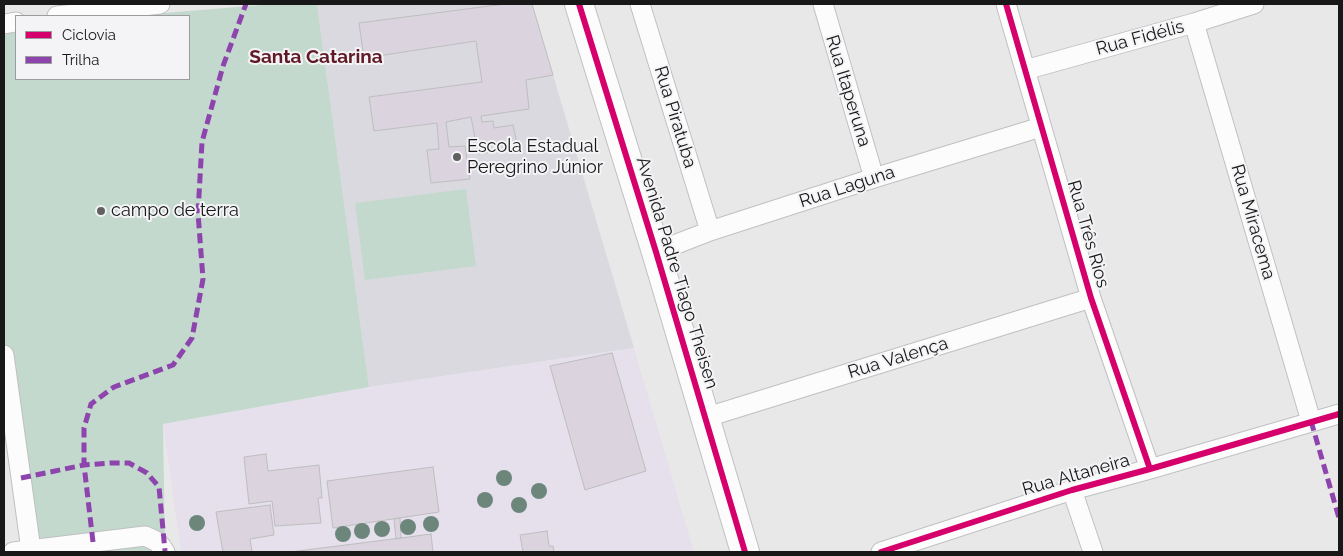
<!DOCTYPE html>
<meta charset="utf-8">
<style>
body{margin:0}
#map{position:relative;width:1343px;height:556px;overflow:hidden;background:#e8e8e9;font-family:Raleway,sans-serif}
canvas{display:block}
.frame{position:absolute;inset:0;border:5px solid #191819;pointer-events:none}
.legend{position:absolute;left:15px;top:15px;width:175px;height:65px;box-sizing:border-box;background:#f4f4f7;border:1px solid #9c9c9e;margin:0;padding:6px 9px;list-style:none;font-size:15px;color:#191819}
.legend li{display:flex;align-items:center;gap:10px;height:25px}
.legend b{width:25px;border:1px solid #9c9c9e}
</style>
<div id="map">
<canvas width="1343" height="556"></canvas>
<div class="frame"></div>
<ul class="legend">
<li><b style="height:6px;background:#d6006c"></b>Ciclovia</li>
<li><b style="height:6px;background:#8e44ad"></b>Trilha</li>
</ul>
</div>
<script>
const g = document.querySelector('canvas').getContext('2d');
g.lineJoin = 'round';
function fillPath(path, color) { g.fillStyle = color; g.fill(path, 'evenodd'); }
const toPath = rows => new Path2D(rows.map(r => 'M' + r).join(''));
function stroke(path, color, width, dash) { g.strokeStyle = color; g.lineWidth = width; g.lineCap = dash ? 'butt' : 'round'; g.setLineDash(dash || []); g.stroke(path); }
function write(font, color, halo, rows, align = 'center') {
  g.font = font + ' Raleway,sans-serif'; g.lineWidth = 4; g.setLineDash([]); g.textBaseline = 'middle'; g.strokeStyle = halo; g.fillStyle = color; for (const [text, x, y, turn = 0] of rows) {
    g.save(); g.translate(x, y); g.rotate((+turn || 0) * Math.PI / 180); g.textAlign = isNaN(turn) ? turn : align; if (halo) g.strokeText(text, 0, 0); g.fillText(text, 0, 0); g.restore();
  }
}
const built = toPath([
 [317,4,532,4,634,348,369,387]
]);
const medical = toPath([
 [634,348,694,552,181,552,163,424,369,387]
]);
const green = toPath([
 [273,4,317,4,369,387,163,424,165,551,31,550,4,350,4,27,16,26,16,79,189,79,189,16,129,16],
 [466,189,476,266,365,280,355,203]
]);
const building = toPath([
 [505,4,532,4,553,75,526,80,529,109,481,116,482,122,493,121,494,128,513,125,518,148,478,154,471,117,446,122,449,147,465,146,470,179,431,183,427,150,439,149,437,123,374,131,369,97,482,82,476,41,364,58,359,23,505,4],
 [612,353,646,471,585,490,550,366,612,353],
 [266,454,268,471,319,465,322,498,318,498,321,523,275,526,272,501,249,504,244,457,266,454],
 [433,467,439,512,333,528,327,481,433,467],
 [270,505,274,535,250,539,252,552,223,552,216,512,270,505],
 [400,518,401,538,396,539,394,519,400,518],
 [547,531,549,546,553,546,554,552,521,552,523,552,520,535,547,531],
 [431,534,433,552,290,552,401,538,431,534]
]);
const street = toPath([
 [640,4,710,231],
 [823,4,874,178],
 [1006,4,1091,298,1150,469],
 [57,16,160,4],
 [1194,23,1311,421],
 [4,24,16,22],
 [1025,70,1194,23,1254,4],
 [656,252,710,231,874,178,1041,127],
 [4,355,31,550],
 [704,418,1091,298],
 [1072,490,1093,552],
 [13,552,145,536,156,541,161,546,165,552],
 [881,552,1072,490,1150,469,1339,414]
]);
const secondary = toPath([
 [579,4,656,252,745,552]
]);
const quiet = toPath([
 [1311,421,1339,518],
 [21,478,84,465,111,463,129,463,147,473,159,487,165,551],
 [93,542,84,465,84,428,91,404,114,387,173,365,192,338,203,279,198,213,202,142,223,66,246,4]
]);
const cycleway = toPath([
 [579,4,656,252,745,552],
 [1006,4,1091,298,1150,469],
 [881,552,1072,490,1150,469,1339,414]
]);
const trees = [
 [504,478],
 [539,491],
 [485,500],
 [519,505],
 [197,523],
 [431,524],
 [408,527],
 [382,529],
 [362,531],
 [343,534]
];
const markers = [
 [457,157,5,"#616162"],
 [101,211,5,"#616162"]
];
const streetNames = [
 ["Rua Fidélis",1140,38,-15],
 ["Rua Itaperuna",848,91,73],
 ["Rua Piratuba",675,117,73],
 ["Rua Laguna",847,187,-18],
 ["Rua Miracema",1253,222,74],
 ["Rua Três Rios",1088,234,74],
 ["Avenida Padre Tiago Theisen",677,273,73],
 ["Rua Valença",898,358,-17],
 ["Rua Altaneira",1076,475,-16]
];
const poiNames = [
 ["Escola Estadual",467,147],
 ["Peregrino Júnior",467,168],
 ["campo de terra",111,211]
];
const neighbourhoodNames = [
 ["Santa Catarina",316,57]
];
fillPath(built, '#dad9df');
fillPath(medical, '#e5e0ec');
fillPath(green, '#c3d9cd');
fillPath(building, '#dbd4de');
stroke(building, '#bebebf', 1);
stroke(street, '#c0c0c1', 21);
stroke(secondary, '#c0c0c1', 30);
stroke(street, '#fcfcfc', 19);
stroke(secondary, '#fcfcfc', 28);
stroke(quiet, '#8e44ad', 5, [10, 5]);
stroke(cycleway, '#d6006c', 6);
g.fillStyle = '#6d867c';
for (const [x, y] of trees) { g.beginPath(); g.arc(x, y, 8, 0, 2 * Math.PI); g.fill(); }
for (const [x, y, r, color] of markers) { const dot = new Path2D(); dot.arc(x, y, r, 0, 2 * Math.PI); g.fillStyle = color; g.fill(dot); stroke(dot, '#f4f4f7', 2); }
write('18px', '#191819', '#f4f4f7', streetNames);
write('18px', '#191819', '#f4f4f7', poiNames, 'left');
write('bold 19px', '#601a26', '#f4f4f7', neighbourhoodNames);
</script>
